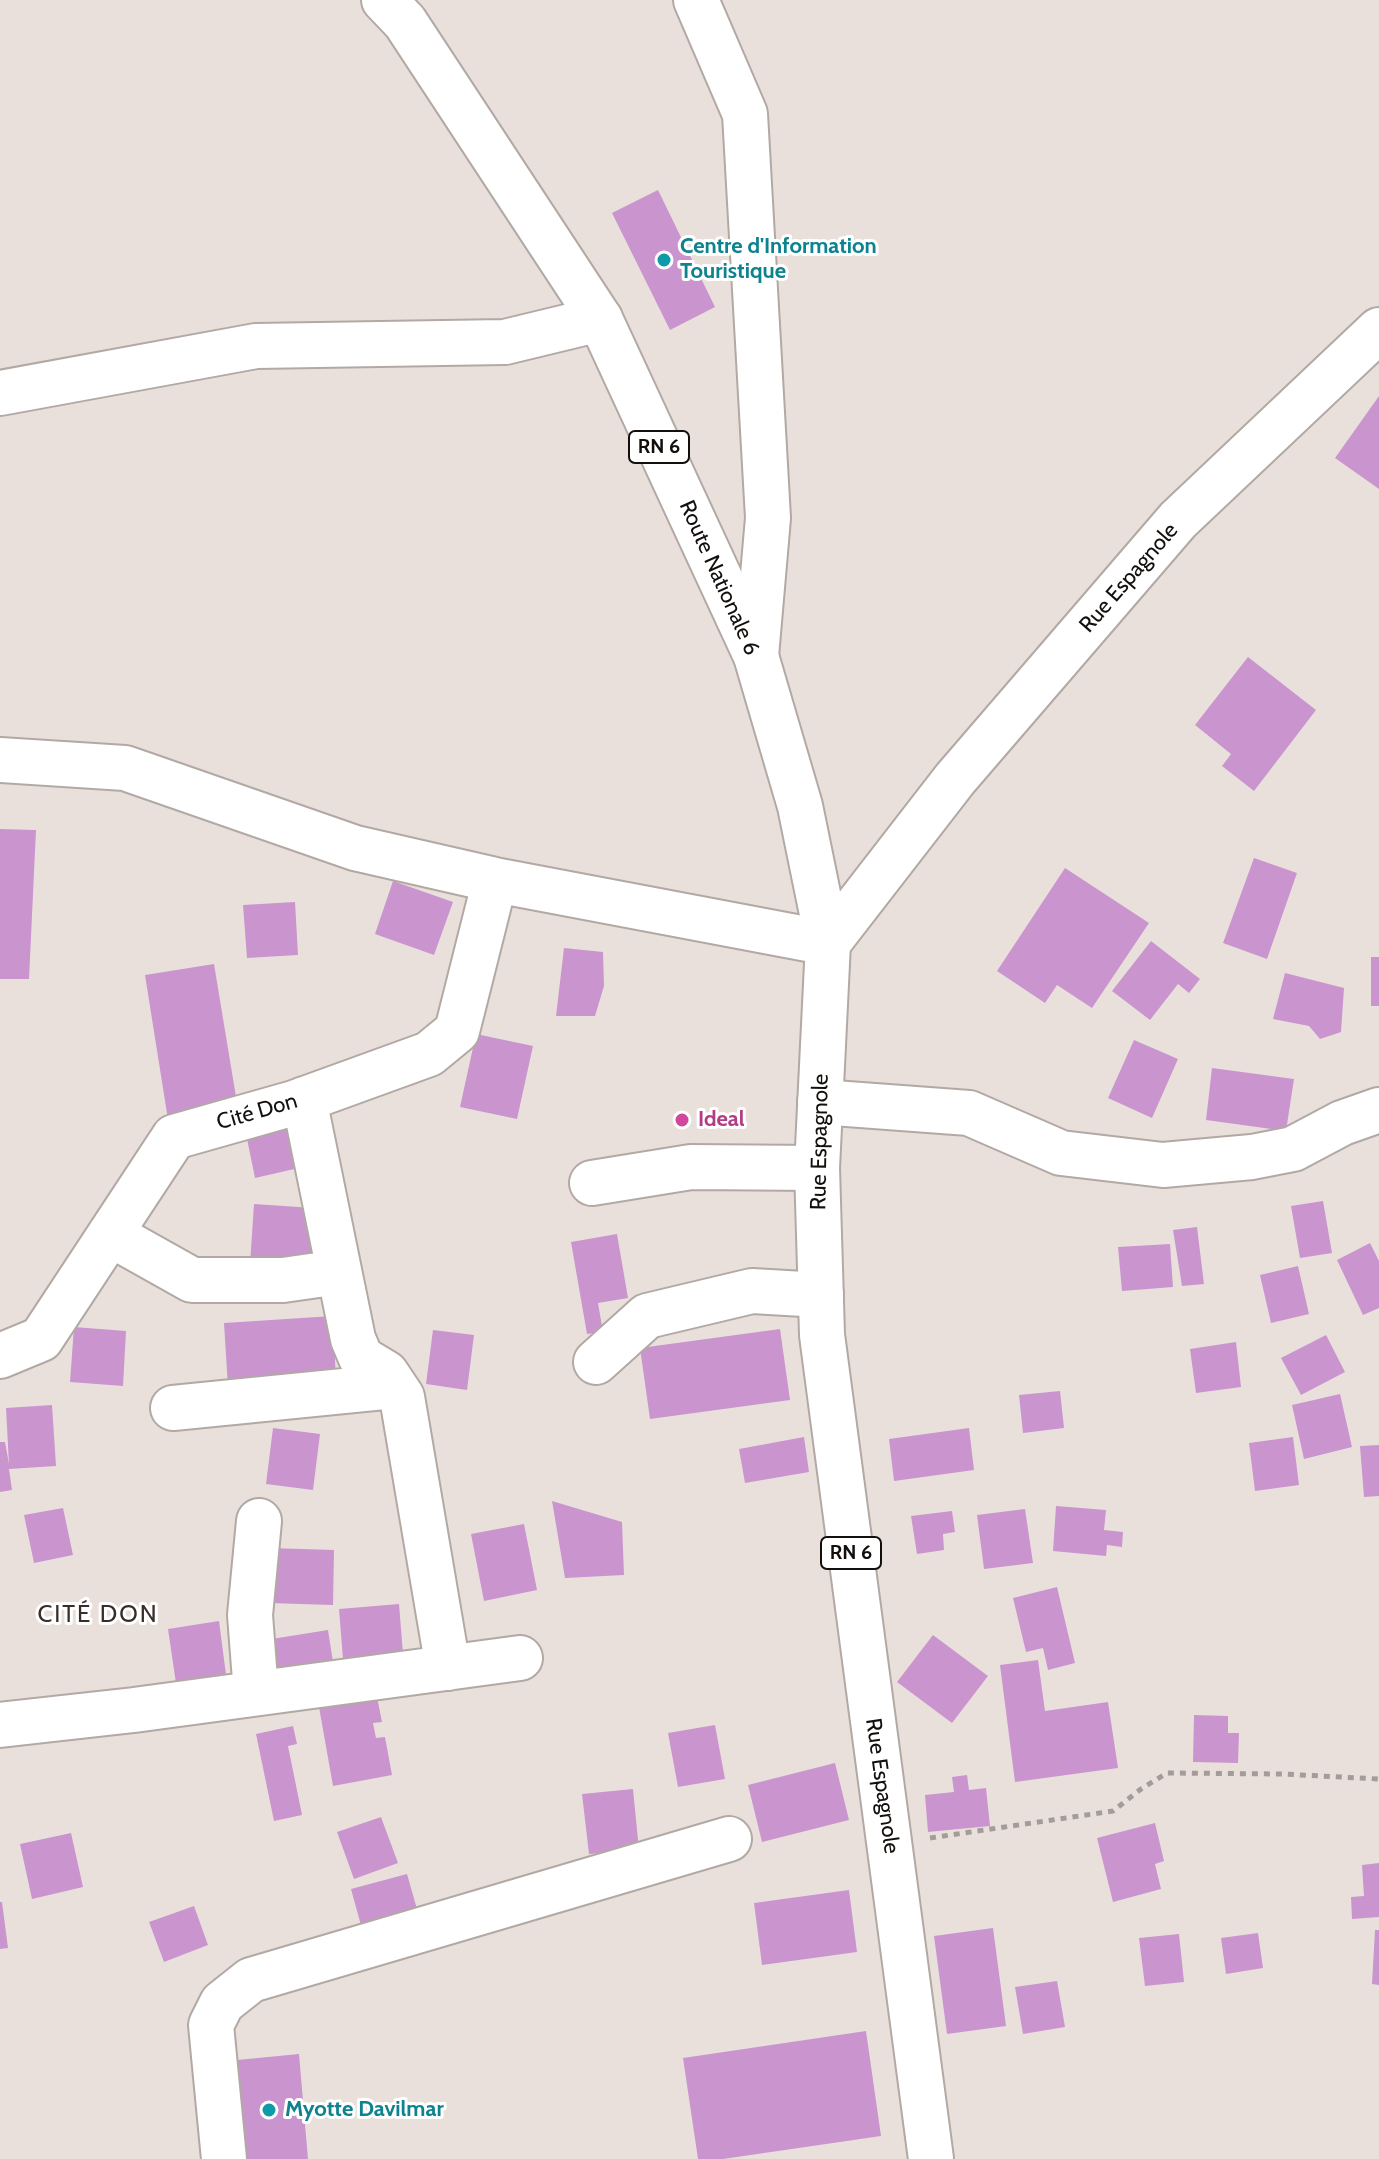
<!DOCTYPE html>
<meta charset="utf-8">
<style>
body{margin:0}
canvas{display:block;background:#e9e0db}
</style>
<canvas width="1379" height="2159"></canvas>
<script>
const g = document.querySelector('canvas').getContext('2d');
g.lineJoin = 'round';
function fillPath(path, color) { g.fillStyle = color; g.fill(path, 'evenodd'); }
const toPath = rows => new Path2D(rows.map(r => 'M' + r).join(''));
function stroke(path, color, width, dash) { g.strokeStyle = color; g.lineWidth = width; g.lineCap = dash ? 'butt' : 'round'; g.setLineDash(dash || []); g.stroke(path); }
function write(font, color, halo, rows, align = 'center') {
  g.font = font + ' Cabin,sans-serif'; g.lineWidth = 6; g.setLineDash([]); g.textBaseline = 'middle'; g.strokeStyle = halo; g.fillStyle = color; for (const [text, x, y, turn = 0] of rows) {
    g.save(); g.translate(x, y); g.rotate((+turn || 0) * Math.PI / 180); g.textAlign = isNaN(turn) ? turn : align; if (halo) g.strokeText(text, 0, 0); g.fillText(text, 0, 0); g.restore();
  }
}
const building = toPath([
 [658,190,715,307,670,330,612,213],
 [1379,396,1379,489,1335,458],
 [1248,657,1316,710,1254,791,1222,766,1231,754,1195,725],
 [0,829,36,830,29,979,0,979],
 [1254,858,1297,873,1267,959,1223,943],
 [1065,868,1149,923,1092,1008,1057,985,1045,1003,997,971],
 [393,881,453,902,434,955,375,934],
 [295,902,298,955,247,958,243,905],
 [1151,941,1200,979,1189,993,1178,984,1150,1020,1112,991],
 [564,948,603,952,604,986,595,1016,556,1016],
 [1371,957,1379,957,1379,1006,1371,1006],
 [214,964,239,1115,169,1126,145,975],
 [1285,973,1344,988,1341,1032,1320,1039,1309,1026,1273,1019],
 [476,1034,533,1046,517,1119,460,1107],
 [1134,1040,1178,1059,1152,1118,1108,1098],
 [1212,1068,1294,1079,1286,1131,1206,1120],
 [293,1119,303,1167,255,1178,245,1129],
 [1323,1201,1332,1253,1300,1258,1291,1206],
 [254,1204,314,1208,310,1268,250,1264],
 [1197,1227,1204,1284,1182,1286,1173,1230],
 [617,1234,628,1298,598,1303,603,1332,587,1334,571,1242],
 [1370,1243,1379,1261,1379,1308,1363,1315,1337,1260],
 [1170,1244,1173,1287,1122,1291,1118,1247],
 [1298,1266,1309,1314,1271,1323,1260,1275],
 [333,1316,336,1381,228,1387,224,1323],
 [74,1327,126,1331,123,1386,70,1382],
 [780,1329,790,1400,650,1419,640,1348],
 [433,1330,474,1335,467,1390,426,1384],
 [1326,1335,1345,1372,1301,1395,1281,1358],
 [1236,1342,1241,1387,1196,1393,1190,1349],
 [1060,1391,1064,1428,1023,1433,1019,1395],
 [1340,1394,1352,1447,1304,1459,1292,1405],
 [52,1405,56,1466,9,1469,12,1490,0,1492,0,1442,5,1442,9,1464,6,1408],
 [273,1428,320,1434,313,1490,266,1484],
 [969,1428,974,1470,894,1481,889,1439],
 [804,1437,809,1472,745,1483,739,1449],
 [1293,1437,1299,1485,1255,1491,1249,1443],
 [1379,1445,1379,1496,1364,1497,1360,1446],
 [552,1501,622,1522,624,1575,565,1578],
 [1056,1506,1106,1510,1104,1530,1123,1532,1122,1547,1107,1545,1106,1556,1053,1551],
 [63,1508,73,1555,34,1563,24,1515],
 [1025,1509,1033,1563,984,1569,977,1515],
 [952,1511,955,1532,943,1534,944,1550,917,1554,911,1516],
 [524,1524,537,1590,484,1601,471,1534],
 [269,1548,334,1550,333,1605,268,1603],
 [1057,1587,1075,1663,1048,1670,1043,1648,1026,1652,1013,1598],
 [399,1604,404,1666,344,1672,339,1609],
 [219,1621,228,1690,178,1697,168,1629],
 [328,1630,335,1675,266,1686,259,1641],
 [933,1635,988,1676,952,1723,897,1682],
 [1038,1660,1045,1711,1108,1702,1118,1768,1015,1782,1000,1665],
 [377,1697,382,1722,373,1723,376,1738,385,1737,392,1775,333,1786,319,1707],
 [1194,1715,1228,1716,1228,1733,1239,1733,1238,1763,1193,1762],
 [715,1725,725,1779,678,1787,668,1733],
 [293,1726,297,1744,288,1746,302,1815,274,1821,256,1734],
 [835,1763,849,1820,762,1842,748,1785],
 [967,1775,969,1790,986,1788,990,1826,928,1832,925,1795,954,1792,952,1777],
 [633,1789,639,1850,589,1854,582,1794],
 [381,1817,398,1863,354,1879,337,1832],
 [1155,1823,1164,1861,1155,1864,1161,1889,1113,1902,1097,1838],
 [71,1833,83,1887,32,1899,20,1844],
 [1379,1863,1379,1917,1352,1919,1351,1897,1364,1896,1362,1865],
 [407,1874,421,1923,365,1940,351,1889],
 [849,1890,857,1952,762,1965,754,1903],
 [0,1902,2,1902,8,1948,0,1949],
 [194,1906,208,1945,164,1962,149,1922],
 [993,1928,1006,2026,947,2034,934,1936],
 [1375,1930,1379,1930,1379,1985,1372,1984],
 [1258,1933,1263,1968,1226,1974,1221,1938],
 [1179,1934,1184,1982,1145,1986,1139,1938],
 [1057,1981,1065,2027,1023,2034,1015,1987],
 [866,2031,881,2136,723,2159,698,2159,683,2058],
 [299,2054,308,2159,240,2159,227,2061]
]);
const path = toPath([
 [930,1838,1113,1811,1141,1789,1167,1773,1282,1774,1379,1779]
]);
const minor = toPath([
 [696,0,745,114,768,518,756,656],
 [0,393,256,346,505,342,600,319],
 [0,760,125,768,355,848,495,880,828,943,955,779,1178,520,1379,330],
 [304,1099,353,1339,361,1358,386,1373,402,1397,448,1668],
 [820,1102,969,1113,1061,1153,1163,1165,1252,1157,1293,1149,1342,1123,1379,1110],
 [592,1183,691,1167,817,1168],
 [110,1234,192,1280,283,1280,339,1272],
 [0,1356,41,1339,174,1137,294,1103,429,1054,457,1031,495,880],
 [596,1362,647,1316,752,1291,821,1295],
 [173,1408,394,1386],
 [256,1693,250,1615,259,1521],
 [0,1725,134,1710,520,1658],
 [224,2159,211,2025,222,2003,251,1980,729,1839]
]);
const major = toPath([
 [384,0,405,22,600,319,756,656,800,806,828,943,817,1168,822,1335,931,2159]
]);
const markers = [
 [664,260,8,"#0f9aa8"],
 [682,1120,8,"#d1479c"],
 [269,2110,8,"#0f9aa8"]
];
const shields = [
 [659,447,60],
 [851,1553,60]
];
const shieldNames = [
 ["RN 6",659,447],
 ["RN 6",851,1553]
];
const cultureNames = [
 ["Centre d'Information",680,247],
 ["Touristique",680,272],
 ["Myotte Davilmar",285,2110]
];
const streetNames = [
 ["Route Nationale 6",719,578,66],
 ["Rue Espagnole",1129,578,-49],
 ["Cité Don",257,1112,-16],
 ["Rue Espagnole",820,1142,-89],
 ["Rue Espagnole",882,1786,82]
];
const hotelNames = [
 ["Ideal",698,1120]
];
const neighbourhoodNames = [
 ["CITÉ DON",98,1615]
];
fillPath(building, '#ca95cf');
stroke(minor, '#b2a9a4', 48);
stroke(major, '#b2a9a4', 48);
stroke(path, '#a39c98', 5, [6, 6]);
stroke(minor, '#fff', 44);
stroke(major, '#fff', 44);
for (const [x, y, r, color] of markers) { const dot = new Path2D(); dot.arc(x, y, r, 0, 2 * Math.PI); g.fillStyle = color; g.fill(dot); stroke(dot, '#fff', 3); }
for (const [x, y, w] of shields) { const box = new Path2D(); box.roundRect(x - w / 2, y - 16, w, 32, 6); g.fillStyle = '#fff'; g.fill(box); stroke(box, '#120f0d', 2); }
write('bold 20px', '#120f0d', null, shieldNames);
write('bold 22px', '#0d838f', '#fff', cultureNames, 'left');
write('22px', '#120f0d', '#fff', streetNames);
write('bold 22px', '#b23c85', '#fff', hotelNames, 'left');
g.letterSpacing = '2px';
write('24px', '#362e2b', '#fff', neighbourhoodNames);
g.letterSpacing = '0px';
</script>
